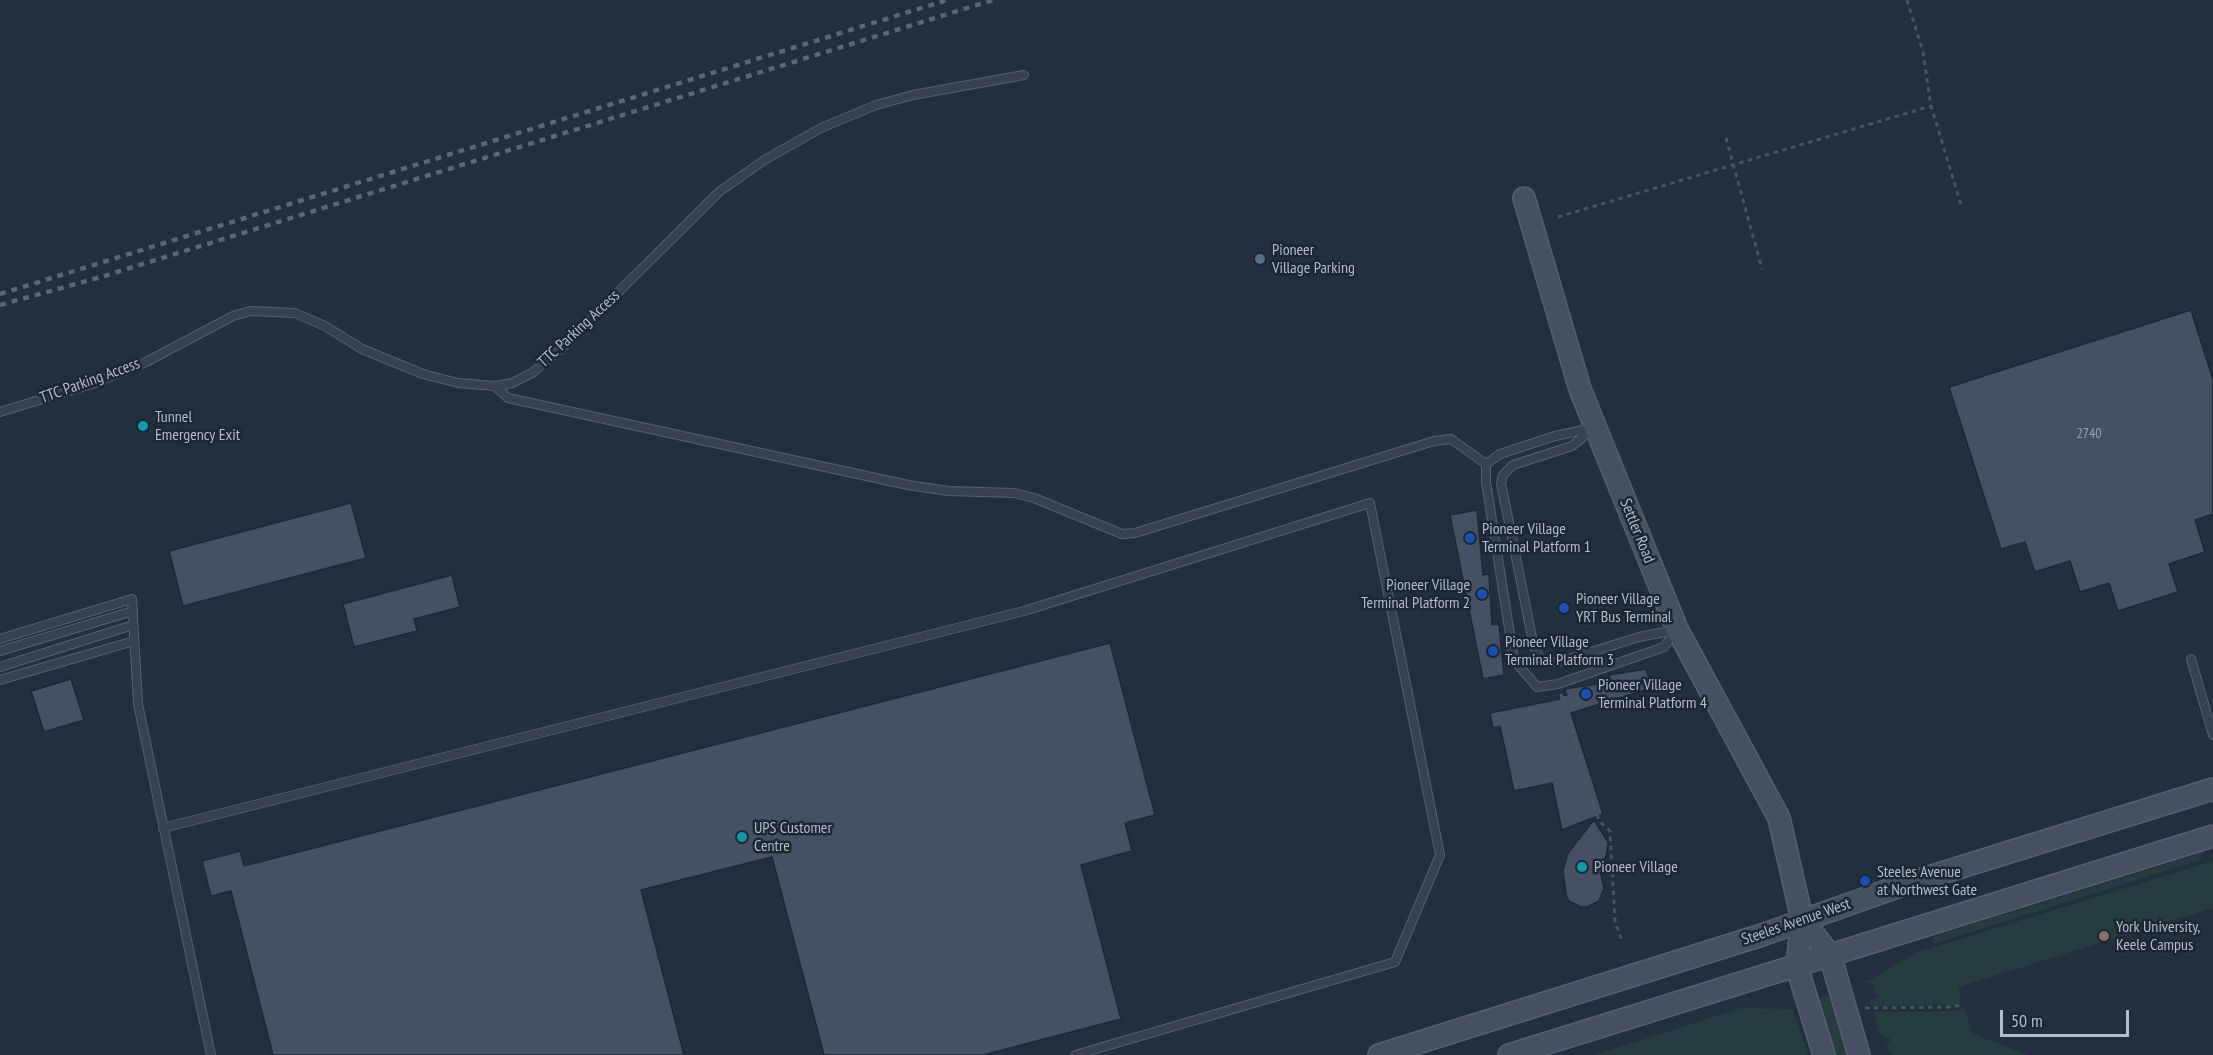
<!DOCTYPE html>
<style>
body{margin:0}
#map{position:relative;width:2213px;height:1055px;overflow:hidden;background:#242f3e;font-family:"PT Sans Narrow",sans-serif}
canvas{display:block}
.scale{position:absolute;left:2000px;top:1010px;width:129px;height:27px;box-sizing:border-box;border:3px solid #b4bcc9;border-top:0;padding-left:8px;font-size:18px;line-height:21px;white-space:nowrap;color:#b4bcc9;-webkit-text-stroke:4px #1d2633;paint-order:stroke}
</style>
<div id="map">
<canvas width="2213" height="1055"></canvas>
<div class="scale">50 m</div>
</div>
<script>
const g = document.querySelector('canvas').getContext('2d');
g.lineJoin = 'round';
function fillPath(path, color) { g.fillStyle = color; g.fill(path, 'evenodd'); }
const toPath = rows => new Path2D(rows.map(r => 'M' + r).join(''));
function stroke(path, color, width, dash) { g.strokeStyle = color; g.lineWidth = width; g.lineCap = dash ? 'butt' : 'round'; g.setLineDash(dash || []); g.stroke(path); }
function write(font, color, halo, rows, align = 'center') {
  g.font = font + ' "PT Sans Narrow",sans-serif'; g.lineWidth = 5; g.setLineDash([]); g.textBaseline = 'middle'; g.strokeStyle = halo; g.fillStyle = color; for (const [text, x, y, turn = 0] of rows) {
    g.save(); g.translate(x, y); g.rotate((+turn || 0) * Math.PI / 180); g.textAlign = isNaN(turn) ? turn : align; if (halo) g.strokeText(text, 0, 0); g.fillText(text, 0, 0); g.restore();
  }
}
const green = toPath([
 [2202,853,2200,860,1934,944,1932,937],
 [2210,862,2213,862,2213,908,1958,987,1962,1002,1953,1005,1871,1006,1869,1000,1877,998,1872,983,1865,983,1915,953],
 [1825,996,1830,998,1848,1055,1833,1055,1818,1000],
 [1742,1008,1793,1009,1808,1055,1594,1055],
 [1964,1008,1973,1034,2028,1055,1893,1055,1886,1047,1891,1039,1880,1035,1874,1012,1954,1011]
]);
const building = toPath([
 [2191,310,2213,380,2213,514,2195,520,2205,552,2169,564,2178,592,2118,611,2109,583,2080,592,2070,561,2035,572,2025,542,2001,549,1949,387,2191,310],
 [351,503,366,558,183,606,169,551,351,503],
 [1477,510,1483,575,1489,574,1492,625,1499,624,1504,675,1483,679,1450,515,1477,510],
 [452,575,460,607,414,619,417,631,354,647,343,604,452,575],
 [1110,643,1155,815,1125,823,1132,851,1081,865,1121,1019,983,1055,824,1055,772,857,641,890,684,1055,273,1055,231,891,211,896,202,861,240,851,244,866,1110,643],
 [1646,669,1652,688,1571,713,1603,814,1562,830,1552,783,1514,791,1500,726,1493,728,1490,713,1560,699,1559,696,1567,695,1565,689,1611,682,1609,675,1646,669],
 [71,679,84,720,44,732,31,691,71,679],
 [1594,820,1608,842,1607,853,1600,870,1604,888,1599,901,1587,907,1581,907,1569,901,1566,895,1563,870,1568,853,1594,820]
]);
const path = toPath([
 [1907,0,1923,52,1931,106,1962,208],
 [1726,138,1762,269],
 [1558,217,1931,106],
 [1561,694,1599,821,1610,831,1615,921,1622,941],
 [1865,1008,1952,1007,1963,1004]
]);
const lane = toPath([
 [495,386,508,398,908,485,948,491,1014,493,1034,498,1122,534,1135,533,1434,441,1451,439,1486,464],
 [0,412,95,383,146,362,233,316,251,311,295,313,325,326,362,349,423,374,458,383,495,386,512,383,532,373,562,348,720,191,766,159,821,128,876,105,913,95,1024,75],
 [1593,428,1555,436,1500,454,1486,464,1486,482,1514,660,1537,687,1558,684,1664,647,1676,631],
 [1593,429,1572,446,1513,465,1503,475,1501,483,1534,647,1540,658,1549,662,1559,662,1639,637,1675,630],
 [0,639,132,599,138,704,211,1055],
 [0,651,133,611],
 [2191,659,2213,735],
 [0,667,133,625],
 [0,680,134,641],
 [163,828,1024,611,1370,503,1440,855,1395,962,1075,1055]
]);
const secondary = toPath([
 [1524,198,1580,389,1677,629,1779,818,1802,919,1797,967,1824,1055],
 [1802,919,1830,955,1859,1055],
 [1379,1055,1762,935,1903,885,2213,789],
 [1509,1055,2213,836]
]);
const rail = toPath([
 [0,294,947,0],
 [0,305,101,277,993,0]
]);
const markers = [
 [1260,259,6,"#5c6f8a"],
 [143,426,6,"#0f9aa8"],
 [1470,538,6,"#1a4fb4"],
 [1482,594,6,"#1a4fb4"],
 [1564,608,6,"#1a4fb4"],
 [1493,651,6,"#1a4fb4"],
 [1586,694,6,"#1a4fb4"],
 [742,837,6,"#0f9aa8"],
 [1582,867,6,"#0f9aa8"],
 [1865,881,6,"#1a4fb4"],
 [2104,936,6,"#8d6e63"]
];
const numberNames = [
 ["2740",2089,434]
];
const poiNames = [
 ["Pioneer",1272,250],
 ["Village Parking",1272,268],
 ["Tunnel",155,417],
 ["Emergency Exit",155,435],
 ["Pioneer Village",1482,529],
 ["Terminal Platform 1",1482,547],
 ["Pioneer Village",1470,585,"right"],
 ["Terminal Platform 2",1470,603,"right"],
 ["Pioneer Village",1576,599],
 ["YRT Bus Terminal",1576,617],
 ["Pioneer Village",1505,642],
 ["Terminal Platform 3",1505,660],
 ["Pioneer Village",1598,685],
 ["Terminal Platform 4",1598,703],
 ["UPS Customer",754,828],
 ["Centre",754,846],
 ["Pioneer Village",1594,867],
 ["Steeles Avenue",1877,872],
 ["at Northwest Gate",1877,890],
 ["York University,",2116,927],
 ["Keele Campus",2116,945]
];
const streetNames = [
 ["TTC Parking Access",579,329,-43],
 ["TTC Parking Access",90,381,-20],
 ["Settler Road",1637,531,68],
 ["Steeles Avenue West",1796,922,-19]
];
fillPath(green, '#263c3f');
fillPath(building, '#455162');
stroke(building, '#1f2835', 1.5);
stroke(lane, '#565f6c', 10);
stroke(secondary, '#565f6c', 24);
stroke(path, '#44595c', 3, [4.5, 4.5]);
stroke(lane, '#38414e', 8);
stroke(secondary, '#465061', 21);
stroke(rail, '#5a6575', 4.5, [6, 6]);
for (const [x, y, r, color] of markers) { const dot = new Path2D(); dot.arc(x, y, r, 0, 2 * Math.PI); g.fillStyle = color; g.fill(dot); stroke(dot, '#1d2633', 2); }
write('14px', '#98a1af', null, numberNames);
write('16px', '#b4bcc9', '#1d2633', poiNames, 'left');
write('16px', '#b4bcc9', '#1d2633', streetNames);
</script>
